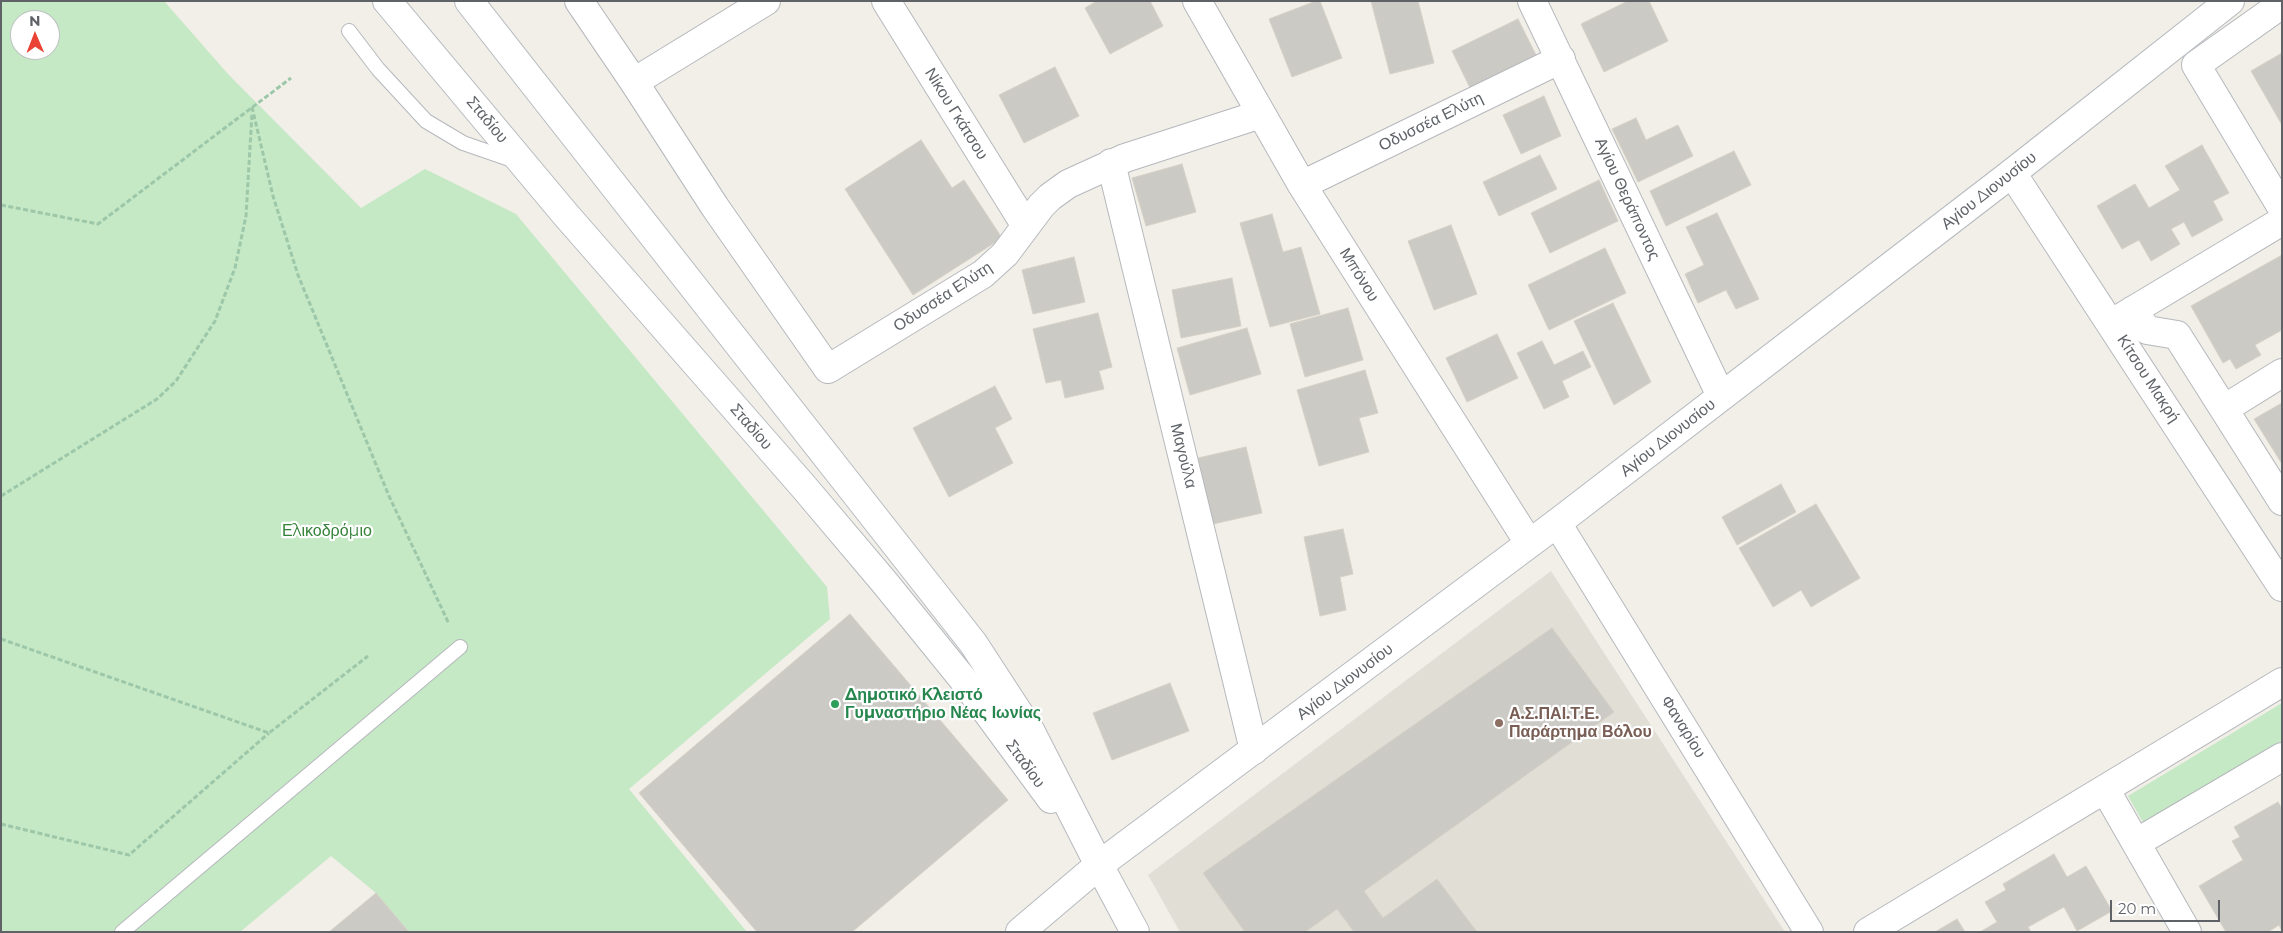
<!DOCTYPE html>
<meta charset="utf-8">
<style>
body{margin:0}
#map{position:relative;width:2283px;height:933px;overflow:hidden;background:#f1efe8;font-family:Montserrat,sans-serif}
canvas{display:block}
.frame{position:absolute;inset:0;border:2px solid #5f6368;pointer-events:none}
.north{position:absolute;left:10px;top:10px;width:50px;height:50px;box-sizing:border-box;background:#fff;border:1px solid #bfc1c3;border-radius:50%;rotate:359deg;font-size:14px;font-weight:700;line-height:20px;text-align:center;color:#5f6368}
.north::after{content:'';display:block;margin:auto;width:18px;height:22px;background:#ea4335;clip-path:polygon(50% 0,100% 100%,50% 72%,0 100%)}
.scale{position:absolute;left:2110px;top:900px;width:110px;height:22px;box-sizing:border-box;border:2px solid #5f6368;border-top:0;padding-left:6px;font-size:15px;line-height:18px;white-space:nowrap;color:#5f6368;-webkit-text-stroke:4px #fff;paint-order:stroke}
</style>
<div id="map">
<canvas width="2283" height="933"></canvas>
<div class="frame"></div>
<div class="north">N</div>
<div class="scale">20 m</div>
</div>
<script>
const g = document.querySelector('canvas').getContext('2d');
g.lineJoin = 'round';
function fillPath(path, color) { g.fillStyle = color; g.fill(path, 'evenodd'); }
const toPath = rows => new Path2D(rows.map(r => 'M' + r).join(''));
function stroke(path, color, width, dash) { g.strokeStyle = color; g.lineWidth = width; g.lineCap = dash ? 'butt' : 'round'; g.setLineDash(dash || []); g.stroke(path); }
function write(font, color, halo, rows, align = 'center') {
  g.font = font + ' Montserrat,sans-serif'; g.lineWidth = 4.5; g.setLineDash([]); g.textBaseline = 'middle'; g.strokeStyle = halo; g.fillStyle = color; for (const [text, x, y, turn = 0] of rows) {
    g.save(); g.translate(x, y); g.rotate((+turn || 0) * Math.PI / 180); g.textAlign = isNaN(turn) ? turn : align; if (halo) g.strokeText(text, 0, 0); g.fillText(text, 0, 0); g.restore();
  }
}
const education = toPath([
 [1551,571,1785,932,1180,932,1148,875]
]);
const green = toPath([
 [1,1,164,1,228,74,361,208,425,169,516,214,827,587,830,619,629,789,747,932,409,932,376,893,331,856,240,932,1,932],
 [20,20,50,20,50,50,20,50],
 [2282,703,2282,741,2144,824,2128,796]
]);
const building = toPath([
 [1097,1,1150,1,1163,26,1110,54,1085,8,1097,1],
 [1316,1,1320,1,1342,58,1292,77,1269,19,1316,1],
 [1371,1,1418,1,1434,63,1390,74,1371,1],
 [1628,1,1649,1,1668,41,1604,72,1581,24,1628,1],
 [1518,19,1538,59,1472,92,1452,51,1518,19],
 [2282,53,2282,125,2251,71,2282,53],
 [1055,67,1079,116,1024,143,999,95,1055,67],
 [1544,96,1561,136,1521,154,1503,115,1544,96],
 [1636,118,1646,140,1678,125,1693,156,1638,182,1612,129,1636,118],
 [921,140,952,188,964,180,1002,238,913,295,845,189,921,140],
 [2202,145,2229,193,2213,201,2223,220,2192,237,2184,222,2171,229,2180,244,2151,261,2139,240,2122,249,2097,206,2135,184,2149,208,2180,190,2165,166,2202,145],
 [1734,151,1751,185,1666,226,1650,191,1734,151],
 [1540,155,1557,189,1499,216,1483,182,1540,155],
 [1182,164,1196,212,1146,226,1132,178,1182,164],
 [1599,180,1618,221,1550,253,1531,213,1599,180],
 [1717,213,1759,299,1736,309,1726,290,1698,303,1685,274,1704,265,1686,227,1717,213],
 [1272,214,1283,252,1301,247,1320,314,1270,327,1240,223,1272,214],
 [1451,225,1477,294,1434,310,1408,241,1451,225],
 [1605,248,1626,293,1549,330,1528,285,1605,248],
 [2282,255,2282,330,2255,345,2261,355,2236,369,2230,359,2223,363,2191,306,2282,255],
 [1074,257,1085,302,1033,314,1022,270,1074,257],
 [1232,278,1241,326,1181,338,1172,290,1232,278],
 [1613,303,1651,382,1614,405,1574,321,1613,303],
 [1348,308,1363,360,1305,377,1290,324,1348,308],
 [1098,313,1112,367,1099,371,1104,389,1065,398,1061,380,1046,383,1033,329,1098,313],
 [1247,328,1261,374,1190,395,1177,348,1247,328],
 [1497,334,1518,378,1467,402,1446,358,1497,334],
 [1542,341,1554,365,1583,351,1591,367,1562,381,1569,397,1544,409,1517,353,1542,341],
 [1365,370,1378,413,1359,418,1369,452,1319,466,1297,390,1365,370],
 [995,386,1012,419,995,428,1013,463,949,497,913,428,995,386],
 [2282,403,2282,464,2254,419,2282,403],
 [1246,447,1262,513,1213,524,1198,458,1246,447],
 [1781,484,1796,512,1737,545,1722,517,1781,484],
 [1816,504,1860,578,1811,607,1801,590,1773,607,1739,548,1816,504],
 [1343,529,1353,574,1340,577,1346,610,1320,616,1304,537,1343,529],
 [850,614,1008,800,852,932,757,932,639,793,850,614],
 [1552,628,1614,712,1364,891,1383,918,1437,879,1477,932,1354,932,1337,909,1305,932,1245,932,1203,873,1552,628],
 [1170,683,1189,731,1112,760,1093,713,1170,683],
 [2278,802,2282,809,2282,931,2279,925,2268,932,2226,932,2199,886,2243,860,2232,841,2240,837,2234,827,2278,802],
 [2054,854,2067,877,2086,866,2112,911,2077,931,2064,907,2028,927,2031,932,1980,932,1997,922,1985,902,2006,890,2003,884,2054,854],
 [376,893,409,932,329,932,376,893],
 [1957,919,1965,932,1935,932,1957,919]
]);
const path = toPath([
 [252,107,273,196,298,275,389,496,449,624],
 [1,205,98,224,291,78],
 [1,496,157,399,176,381,215,321,235,268,246,216,252,113],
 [1,639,269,733,368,656],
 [1,824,129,855,269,733]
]);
const lane = toPath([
 [349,31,378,69,426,121,463,143,515,161],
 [122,932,460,647]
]);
const street = toPath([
 [579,1,634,82,715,207,828,369,983,274,1005,254,1041,206,1050,197,1068,184,1125,158,1261,114],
 [886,1,1026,226],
 [1197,1,1302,185,1529,543],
 [1532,1,1721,396],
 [2282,4,2196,65,2282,208],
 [634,82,766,1],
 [1111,163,1254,750],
 [2012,173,2282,587],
 [1302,185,1561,59],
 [2133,310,2147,330,2177,335,2282,501],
 [2117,320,2282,221],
 [2224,409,2282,373],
 [1557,523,1809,932],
 [2105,789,2187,932],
 [2136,843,2282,757],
 [1868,932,2282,682]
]);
const secondary = toPath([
 [387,1,566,215,803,486,885,583,962,678,1051,799],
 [469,1,973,643,1031,732,1099,865,1135,932],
 [1020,932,1099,865,1557,523,2012,173,2230,1]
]);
const markers = [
 [835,704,5,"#2e9e5b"],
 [1499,723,5,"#8d6e63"]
];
const streetNames = [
 ["Νίκου Γκάτσου",956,114,58],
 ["Σταδίου",487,120,50],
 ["Οδυσσέα Ελύτη",1431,122,-26],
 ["Αγίου Διονυσίου",1989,191,-38],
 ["Αγίου Θεράποντος",1627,199,65],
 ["Μπόνου",1359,275,58],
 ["Οδυσσέα Ελύτη",943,297,-33],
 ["Κίτσου Μακρή",2148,379,57],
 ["Σταδίου",751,427,49],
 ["Αγίου Διονυσίου",1668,438,-38],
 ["Μαγούλα",1183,456,76],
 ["Αγίου Διονυσίου",1345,682,-37],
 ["Φαναρίου",1683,727,58],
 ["Σταδίου",1025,764,54]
];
const parkNames = [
 ["Ελικοδρόμιο",327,531]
];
const leisureNames = [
 ["Δημοτικό Κλειστό",845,695],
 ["Γυμναστήριο Νέας Ιωνίας",845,713]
];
const educationNames = [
 ["Α.Σ.ΠΑΙ.Τ.Ε.",1509,714],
 ["Παράρτημα Βόλου",1509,732]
];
fillPath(education, '#e1ded6');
fillPath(green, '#c5e8c5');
fillPath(building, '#cccac5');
stroke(building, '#d6d1c6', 1);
stroke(lane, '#b5b8bc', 16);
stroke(street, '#b5b8bc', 30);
stroke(secondary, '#b6babf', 30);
stroke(path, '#9cc7a9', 3, [5, 2.5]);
stroke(lane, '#fff', 14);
stroke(street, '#fff', 28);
stroke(secondary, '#fff', 28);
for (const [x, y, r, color] of markers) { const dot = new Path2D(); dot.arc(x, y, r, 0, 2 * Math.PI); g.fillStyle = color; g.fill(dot); stroke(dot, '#fff', 2); }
write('16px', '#5f6368', '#fff', streetNames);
write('16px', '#348238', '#fff', parkNames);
write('bold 16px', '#27864d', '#fff', leisureNames, 'left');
write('bold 16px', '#785e54', '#fff', educationNames, 'left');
</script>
